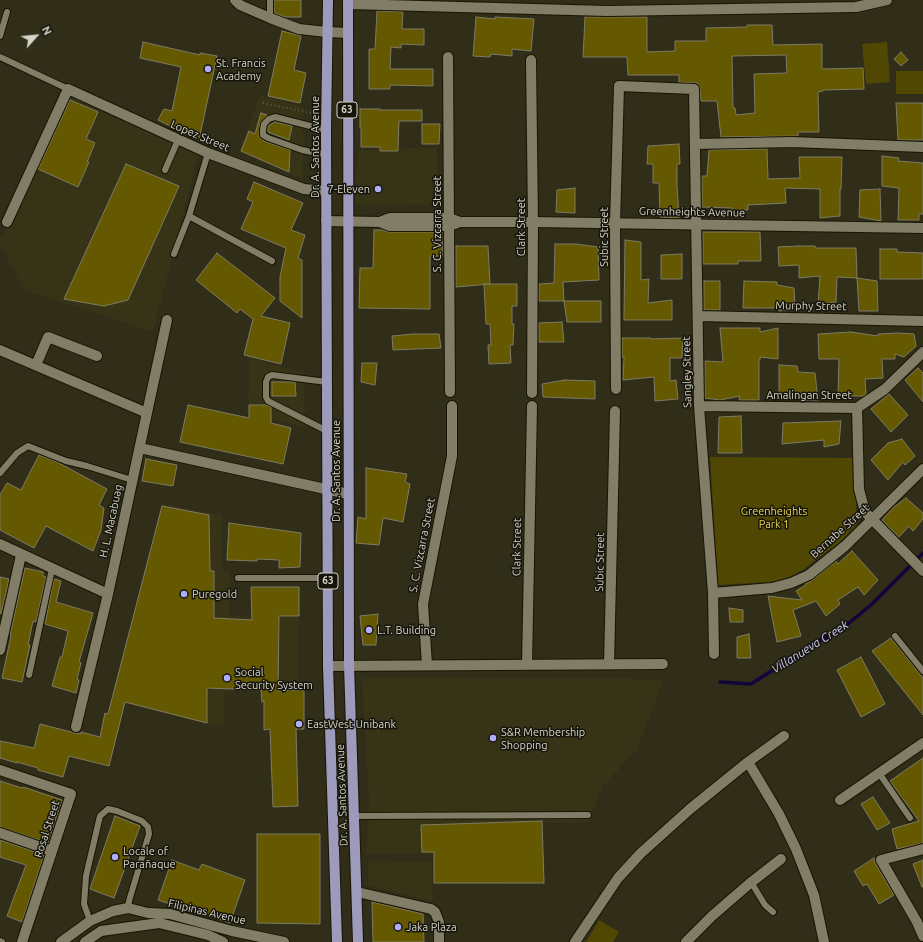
<!DOCTYPE html>
<meta charset="utf-8">
<style>
body{margin:0}
#map{position:relative;width:923px;height:942px;overflow:hidden;background:#302d19;font-family:Ubuntu,sans-serif}
canvas{display:block}
.north{position:absolute;left:16px;top:16px;width:40px;height:40px;-webkit-text-stroke:3px #16150c;paint-order:stroke;rotate:63deg;font-size:11px;font-weight:700;line-height:16px;text-align:center;color:#d6d4c8}
.north::after{content:'';display:block;margin:auto;width:14px;height:18px;background:#d6d4c8;clip-path:polygon(50% 0,100% 100%,50% 72%,0 100%)}
</style>
<div id="map">
<canvas width="923" height="942"></canvas>
<div class="north">N</div>
</div>
<script>
const g = document.querySelector('canvas').getContext('2d');
g.lineJoin = 'round';
function fillPath(path, color) { g.fillStyle = color; g.fill(path, 'evenodd'); }
const toPath = rows => new Path2D(rows.map(r => 'M' + r).join(''));
function stroke(path, color, width, dash) { g.strokeStyle = color; g.lineWidth = width; g.lineCap = dash ? 'butt' : 'round'; g.setLineDash(dash || []); g.stroke(path); }
function write(font, color, halo, rows, align = 'center') {
  g.font = font + ' Ubuntu,sans-serif'; g.lineWidth = 3; g.setLineDash([]); g.textBaseline = 'middle'; g.strokeStyle = halo; g.fillStyle = color; for (const [text, x, y, turn = 0] of rows) {
    g.save(); g.translate(x, y); g.rotate((+turn || 0) * Math.PI / 180); g.textAlign = isNaN(turn) ? turn : align; if (halo) g.strokeText(text, 0, 0); g.fillText(text, 0, 0); g.restore();
  }
}
const built = toPath([
 [68,93,199,152,153,332,24,290,0,244,0,239,8,226],
 [260,95,304,107,303,179,239,152],
 [437,147,437,204,356,205,356,176,359,150],
 [249,358,304,373,305,427,248,414],
 [163,504,222,515,222,571,230,571,229,616,299,617,298,690,225,691,224,728,111,700],
 [362,678,664,679,637,750,603,786,589,822,543,823,545,885,434,883,433,854,366,854,369,801],
 [368,860,432,862,432,901,368,886]
]);
const green = toPath([
 [887,42,890,82,866,84,862,44],
 [896,71,923,71,923,94,896,94],
 [710,457,854,458,857,524,841,541,804,569,788,578,772,582,718,585],
 [599,920,619,932,613,942,586,942]
]);
const stream = toPath([
 [720,682,751,684,810,646,844,627,871,605,923,553]
]);
const building = toPath([
 [274,0,301,0,301,17,285,17,274,13,274,0],
 [377,11,403,12,402,29,424,29,424,45,401,44,401,48,391,47,390,69,433,69,433,86,390,85,390,89,369,89,369,49,375,49,377,11],
 [476,17,495,19,495,17,534,19,531,51,512,49,512,56,491,54,490,57,473,56,476,17],
 [585,17,647,17,647,52,675,51,675,41,706,41,706,28,747,27,747,25,772,25,773,45,822,44,822,69,863,68,864,89,823,90,823,91,818,92,819,132,798,132,798,136,721,137,717,101,701,101,700,89,697,83,679,82,679,75,628,75,627,57,583,57,585,17],
 [786,55,787,73,754,74,755,113,736,115,735,108,733,108,732,56,786,55],
 [282,31,301,36,294,70,306,73,300,103,268,96,282,31],
 [143,42,200,55,200,53,217,56,199,140,158,120,164,109,172,111,181,67,140,58,143,42],
 [901,52,908,60,901,66,894,59,901,52],
 [70,100,98,112,86,139,95,143,87,162,89,162,78,187,38,169,70,100],
 [896,103,923,103,923,140,898,140,896,103],
 [360,109,380,109,380,110,422,110,422,121,399,121,398,151,380,151,380,147,361,147,361,128,360,128,360,109],
 [261,113,267,115,260,123,259,137,266,142,290,150,289,172,241,151,249,131,255,134,261,113],
 [275,122,292,126,289,140,268,132,268,126,275,122],
 [422,124,440,124,439,144,422,144,422,124],
 [679,144,680,164,677,164,677,185,679,218,660,217,659,183,653,183,653,164,647,164,648,146,679,144],
 [767,149,768,179,800,178,799,157,842,157,841,189,840,189,840,216,820,218,820,189,785,188,786,203,748,205,748,210,732,210,732,208,702,207,702,176,707,176,709,150,767,149],
 [882,156,899,158,898,161,923,163,923,214,919,214,919,220,898,220,899,188,882,186,882,156],
 [126,164,179,186,168,211,128,300,104,306,64,299,126,164],
 [254,182,303,203,291,230,305,235,298,258,302,260,302,318,280,301,280,277,286,248,241,229,253,202,247,199,254,182],
 [575,188,575,213,556,212,557,190,575,188],
 [880,189,881,221,859,217,860,190,880,189],
 [374,230,382,230,390,232,442,232,443,256,430,256,430,309,359,308,360,268,373,268,374,230],
 [703,232,760,232,761,261,738,261,738,264,703,264,703,232],
 [625,240,641,242,641,280,649,279,648,303,672,300,672,320,624,320,625,240],
 [555,244,576,244,598,247,599,280,563,282,564,301,539,301,539,284,554,283,555,244],
 [456,246,488,246,490,284,456,287,456,246],
 [799,246,815,246,815,248,856,248,857,278,837,277,836,302,818,305,820,276,799,278,799,265,779,266,778,247,799,246],
 [880,249,897,249,897,252,923,253,923,279,880,279,880,249],
 [217,253,275,298,261,316,290,323,281,364,244,355,253,319,240,309,237,313,196,280,217,253],
 [682,254,682,279,661,279,661,255,682,254],
 [857,278,877,281,878,311,859,311,857,278],
 [704,281,720,281,720,310,704,310,704,281],
 [744,281,777,282,777,285,794,288,795,309,779,311,779,308,743,308,744,281],
 [484,284,517,284,517,306,512,306,512,324,514,324,513,345,510,345,511,363,489,364,488,345,491,345,490,324,486,324,484,284],
 [564,301,601,301,601,322,567,322,564,301],
 [562,322,564,342,539,342,539,323,562,322],
 [720,328,760,328,760,332,778,328,778,359,760,357,760,360,759,360,759,400,739,400,740,396,720,400,705,398,705,361,723,362,720,328],
 [851,332,878,336,878,334,898,333,914,334,916,346,904,357,895,354,895,359,882,359,883,378,865,379,866,394,864,396,838,396,839,359,819,359,818,334,851,332],
 [414,334,439,334,441,348,393,350,392,336,414,334],
 [622,338,651,338,651,339,683,338,682,358,670,358,670,381,676,380,678,399,655,401,654,377,623,380,624,357,622,357,622,338],
 [362,363,377,363,375,385,361,382,362,363],
 [779,365,797,366,798,372,815,373,818,401,779,398,779,365],
 [918,368,923,373,923,402,905,380,918,368],
 [565,380,595,381,595,399,543,397,542,384,565,380],
 [272,382,295,382,296,396,272,396,272,382],
 [889,394,908,415,891,432,871,409,889,394],
 [188,405,249,418,249,405,266,405,271,407,271,423,291,428,283,464,180,442,188,405],
 [741,416,742,453,718,453,719,417,741,416],
 [841,421,839,444,824,447,824,440,782,444,783,423,841,421],
 [902,439,915,456,905,465,903,462,888,480,871,460,888,443,902,439],
 [39,455,57,462,107,489,99,505,104,508,101,530,93,551,46,526,34,548,0,530,0,495,7,483,21,490,39,455],
 [146,459,177,465,173,486,142,481,146,459],
 [366,468,407,474,405,482,410,484,403,522,383,518,379,545,356,543,358,517,366,519,366,468],
 [906,498,923,513,923,519,913,531,909,526,899,537,882,520,894,507,906,498],
 [162,506,209,515,210,571,214,571,214,618,252,620,251,587,299,587,299,616,279,616,278,691,304,690,304,729,296,729,298,806,273,807,270,729,264,730,264,701,262,702,261,690,207,688,207,723,125,702,109,766,69,756,63,777,38,770,38,768,17,762,17,763,0,758,0,741,34,748,40,724,75,733,81,734,81,732,100,737,105,713,108,714,162,506],
 [229,523,301,533,300,567,279,568,279,560,257,559,257,561,227,560,229,523],
 [852,551,878,580,864,595,858,587,838,600,840,604,826,616,816,601,793,610,801,636,777,642,768,596,802,600,796,591,806,585,805,584,813,580,836,561,838,564,852,551],
 [25,568,43,572,43,576,46,577,36,622,33,621,28,645,30,645,22,682,2,678,11,636,10,635,25,568],
 [0,577,9,579,1,614,0,613,0,577],
 [54,579,61,581,56,602,93,613,79,662,81,663,77,679,79,680,76,693,52,686,60,657,62,657,68,631,45,624,54,579],
 [729,608,743,610,743,622,730,622,729,608],
 [378,614,376,645,363,645,360,616,378,614],
 [749,634,751,658,737,658,737,637,749,634],
 [891,638,923,678,923,715,872,651,891,638],
 [861,657,885,704,861,717,837,670,861,657],
 [923,758,923,843,897,849,892,829,919,821,890,781,923,758],
 [0,781,22,788,23,787,62,800,48,843,0,827,0,781],
 [873,797,890,823,877,830,861,804,873,797],
 [115,816,140,826,114,898,90,889,115,816],
 [542,821,544,883,434,883,434,852,422,852,421,825,542,821],
 [257,834,320,834,320,924,257,923,257,834],
 [0,840,44,855,22,922,7,916,26,865,0,857,0,840],
 [874,858,875,863,894,895,879,904,867,884,863,886,854,871,874,858],
 [172,860,199,870,202,864,245,880,230,923,185,906,184,909,158,900,172,860],
 [923,860,923,887,922,887,913,864,923,860],
 [372,902,423,914,424,942,373,942,372,902]
]);
const path = toPath([
 [263,103,316,114]
]);
const service = toPath([
 [270,0,270,18],
 [0,36,7,12],
 [0,57,68,89],
 [326,130,275,117,269,119,264,124,263,130,263,135,268,138,302,150,326,155],
 [165,170,178,140],
 [189,216,272,261],
 [174,254,189,216,208,153],
 [327,382,272,375,268,377,266,382,266,397,268,401,327,431],
 [0,473,17,453,28,446,66,461,87,466,132,480],
 [238,578,328,578],
 [895,636,923,671],
 [29,675,52,569],
 [879,773,910,818],
 [354,816,588,815],
 [751,882,765,905,773,912],
 [90,921,84,904,86,876,100,816,108,809,117,811,142,821,148,827,149,834,129,901,128,908],
 [0,941,2,942]
]);
const minor = toPath([
 [235,0,240,5,270,18,299,29,327,32,348,33],
 [348,4,608,11,856,7,887,0],
 [448,57,450,392],
 [531,60,533,222,532,393],
 [695,144,792,142,923,147],
 [7,222,68,89,208,153,304,189,327,191],
 [698,316,923,321],
 [0,350,147,413],
 [36,365,48,337,97,356],
 [616,389,615,224,619,86,694,89,699,406,713,593,714,654],
 [699,406,857,408,885,389,923,352],
 [857,408,859,489,865,512,923,571],
 [140,448,348,494],
 [0,544,108,594],
 [713,593,772,588,791,583,809,575,845,546,923,469],
 [0,650,21,555],
 [609,664,615,411],
 [427,665,423,604,452,456,452,406],
 [527,665,532,406],
 [328,666,663,664],
 [76,727,108,594,167,320],
 [748,762,779,814,796,849,814,895,824,942],
 [0,770,71,794,22,942],
 [840,800,923,743],
 [0,833,52,851],
 [923,849,881,860,917,922,923,936],
 [357,892,431,909,435,912,439,922,439,942],
 [61,942,90,921,113,911,128,908,148,913,170,914,232,931,284,942],
 [85,942,101,931,159,923,208,935,223,942],
 [575,942,618,878,641,853,690,809,748,762,784,736],
 [686,942,712,916,749,884,781,859]
]);
const tertiary = toPath([
 [326,221,380,222,390,218,449,218,460,222],
 [380,222,390,226,449,226,460,222,533,222,923,228]
]);
const primary = toPath([
 [328,0,326,130,328,666,337,942],
 [348,0,349,665,358,942]
]);
const markers = [
 [208,69,4,"#b0aefa"],
 [378,189,4,"#b0aefa"],
 [184,594,4,"#b0aefa"],
 [369,630,4,"#b0aefa"],
 [227,678,4,"#b0aefa"],
 [299,724,4,"#b0aefa"],
 [493,738,4,"#b0aefa"],
 [115,857,4,"#b0aefa"],
 [398,927,4,"#b0aefa"]
];
const shields = [
 [347,110,20],
 [328,581,20]
];
const shieldNames = [
 ["63",347,110],
 ["63",328,581]
];
const poiNames = [
 ["St. Francis",216,63],
 ["Academy",216,76],
 ["7-Eleven",370,189,"right"],
 ["Puregold",192,594],
 ["L.T. Building",377,630],
 ["Social",235,672],
 ["Security System",235,685],
 ["EastWest Unibank",307,724],
 ["S&R Membership",501,732],
 ["Shopping",501,745],
 ["Locale of",123,851],
 ["Parañaque",123,864],
 ["Jaka Plaza",406,927]
];
const streetNames = [
 ["Lopez Street",200,136,23],
 ["Dr. A. Santos Avenue",315,147,-90],
 ["Greenheights Avenue",692,212,1],
 ["S. C. Vizcarra Street",437,224,-90],
 ["Clark Street",521,227,-90],
 ["Subic Street",604,237,-90],
 ["Murphy Street",811,306,1],
 ["Sangley Street",687,372,-91],
 ["Amalingan Street",809,395],
 ["Dr. A. Santos Avenue",336,471,-90],
 ["H. L. Macabuag",111,521,-78],
 ["Bernabe Street",840,531,-42],
 ["S. C. Vizcarra Street",422,545,-79],
 ["Clark Street",517,547,-89],
 ["Subic Street",600,562,-89],
 ["Dr. A. Santos Avenue",342,795,-92],
 ["Rosal Street",47,829,-72],
 ["Filipinas Avenue",207,912,13]
];
const parkNames = [
 ["Greenheights",774,511],
 ["Park 1",774,524]
];
const waterNames = [
 ["Villanueva Creek",810,647,-32]
];
fillPath(built, '#373317');
fillPath(green, '#504703');
stroke(stream, '#13053c', 3.5);
fillPath(building, '#655900');
stroke(building, '#7e7b64', 1);
stroke(service, '#181503', 8);
stroke(minor, '#181503', 12);
stroke(tertiary, '#181503', 12);
stroke(primary, '#181503', 12);
stroke(path, '#62604e', 2, [1, 3]);
stroke(service, '#817d67', 6);
stroke(minor, '#817d67', 10);
stroke(tertiary, '#817d67', 10);
stroke(primary, '#9d9abc', 10);
for (const [x, y, r, color] of markers) { const dot = new Path2D(); dot.arc(x, y, r, 0, 2 * Math.PI); g.fillStyle = color; g.fill(dot); stroke(dot, '#16150c', 1.5); }
for (const [x, y, w] of shields) { const box = new Path2D(); box.roundRect(x - w / 2, y - 8, w, 16, 3); g.fillStyle = '#16150c'; g.fill(box); stroke(box, '#d6d4c8', 1); }
write('bold 10px', '#d6d4c8', null, shieldNames);
write('11px', '#d6d4c8', '#16150c', poiNames, 'left');
write('11px', '#d6d4c8', '#16150c', streetNames);
write('11px', '#e8d54f', '#16150c', parkNames);
write('italic 12px', '#cdcdf9', '#16150c', waterNames);
</script>
